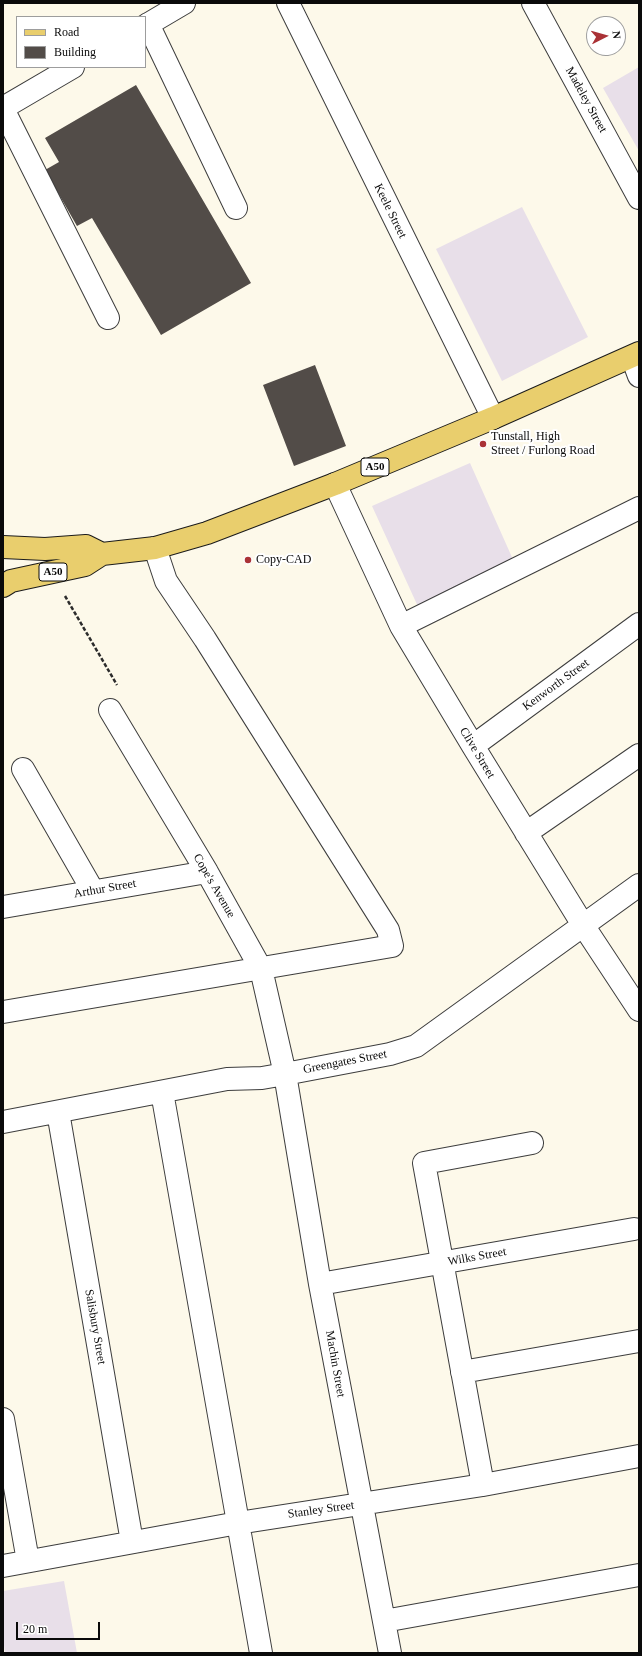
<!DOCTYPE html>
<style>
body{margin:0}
#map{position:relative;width:642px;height:1656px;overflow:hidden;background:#fdf9ea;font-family:"Times New Roman",serif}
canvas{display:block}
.frame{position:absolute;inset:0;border:4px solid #0a0a0a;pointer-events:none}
.legend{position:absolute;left:16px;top:16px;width:130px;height:52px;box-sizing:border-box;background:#fff;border:1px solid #9d9d9d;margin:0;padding:5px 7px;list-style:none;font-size:12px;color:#0a0a0a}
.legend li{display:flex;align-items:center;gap:8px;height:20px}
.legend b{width:20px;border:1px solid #9d9d9d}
.north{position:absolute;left:586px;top:16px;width:40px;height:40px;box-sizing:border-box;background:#fff;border:1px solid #9d9d9d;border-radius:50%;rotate:84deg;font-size:11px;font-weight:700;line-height:16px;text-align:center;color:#0a0a0a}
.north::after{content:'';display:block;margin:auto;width:14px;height:18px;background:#aa3236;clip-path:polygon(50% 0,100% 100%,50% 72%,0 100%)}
.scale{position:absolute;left:16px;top:1622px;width:84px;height:18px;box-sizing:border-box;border:2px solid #0a0a0a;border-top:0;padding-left:5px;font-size:12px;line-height:14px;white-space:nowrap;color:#0a0a0a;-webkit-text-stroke:3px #fff;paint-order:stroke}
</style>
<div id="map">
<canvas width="642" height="1656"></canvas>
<div class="frame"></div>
<ul class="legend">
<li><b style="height:5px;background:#e9ce6d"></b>Road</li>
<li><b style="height:11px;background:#524c48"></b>Building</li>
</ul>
<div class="north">N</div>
<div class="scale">20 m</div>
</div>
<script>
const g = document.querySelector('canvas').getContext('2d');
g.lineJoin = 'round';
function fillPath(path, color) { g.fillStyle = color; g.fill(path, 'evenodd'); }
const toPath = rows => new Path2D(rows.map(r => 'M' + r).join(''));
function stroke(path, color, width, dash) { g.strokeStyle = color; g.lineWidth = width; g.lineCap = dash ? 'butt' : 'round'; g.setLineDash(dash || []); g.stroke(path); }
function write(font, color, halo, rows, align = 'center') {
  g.font = font + ' "Times New Roman",serif'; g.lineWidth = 4; g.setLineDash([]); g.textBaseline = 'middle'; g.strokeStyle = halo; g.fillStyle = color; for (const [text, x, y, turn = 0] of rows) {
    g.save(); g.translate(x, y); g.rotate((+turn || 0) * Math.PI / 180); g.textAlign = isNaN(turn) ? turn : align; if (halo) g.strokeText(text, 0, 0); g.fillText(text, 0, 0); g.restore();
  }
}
const industrial = toPath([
 [639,67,639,151,603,88],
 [522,207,588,337,502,381,436,249],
 [470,463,515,564,420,611,372,506],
 [64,1581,77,1653,5,1653,3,1638,3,1591]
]);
const building = toPath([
 [136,85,251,283,161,335,92,218,77,226,45,170,59,162,45,138],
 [315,365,346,446,294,466,263,385]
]);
const path = toPath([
 [65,596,117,685]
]);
const minor = toPath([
 [288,3,493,418],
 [533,3,639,198],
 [148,24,236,208],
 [145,26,184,3],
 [3,108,73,67],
 [3,109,108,318],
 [632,357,639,376],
 [335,484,401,626,473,746,583,925,639,1010],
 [401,626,639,508],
 [110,710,207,872,261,969,285,1074,320,1284,390,1653],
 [473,746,639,624],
 [23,769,93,891],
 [526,833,639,755],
 [3,907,207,872],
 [3,1012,392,946,388,930,205,639,166,581,155,548],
 [162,1092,261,1653],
 [58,1112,132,1542],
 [3,1122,227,1079,262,1078,285,1074,390,1054,416,1046,639,885],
 [320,1284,634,1229],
 [462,1372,639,1341],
 [3,1419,28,1561],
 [483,1485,424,1163,532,1143],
 [3,1566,238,1523,483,1485,639,1456],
 [384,1621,639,1575]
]);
const major = toPath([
 [3,547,45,549,86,546,102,554],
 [3,586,11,581,85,565,102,554,155,548,207,533,335,484,493,418,639,353]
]);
const markers = [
 [483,444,4,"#aa3236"],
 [248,560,4,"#aa3236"]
];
const shields = [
 [375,467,28],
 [53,572,28]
];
const shieldNames = [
 ["A50",375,467],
 ["A50",53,572]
];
const streetNames = [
 ["Madeley Street",586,100,61],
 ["Keele Street",390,211,64],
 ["Kenworth Street",556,685,-36],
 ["Clive Street",477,753,59],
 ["Cope's Avenue",214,886,60],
 ["Arthur Street",105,889,-10],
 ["Greengates Street",345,1062,-11],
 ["Wilks Street",477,1257,-10],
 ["Salisbury Street",95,1327,80],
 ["Machin Street",335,1364,80],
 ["Stanley Street",321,1510,-8]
];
const poiNames = [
 ["Tunstall, High",491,437],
 ["Street / Furlong Road",491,451],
 ["Copy-CAD",256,560]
];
fillPath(industrial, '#e8dfe9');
fillPath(building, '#524c48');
stroke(minor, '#3d3d3d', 24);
stroke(major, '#1b1b1b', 24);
stroke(path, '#2c2c2c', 2.5, [4, 2]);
stroke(minor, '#fff', 22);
stroke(major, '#e9ce6d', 22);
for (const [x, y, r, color] of markers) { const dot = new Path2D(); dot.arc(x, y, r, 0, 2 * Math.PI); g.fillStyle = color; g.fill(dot); stroke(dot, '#fff', 1.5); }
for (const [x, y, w] of shields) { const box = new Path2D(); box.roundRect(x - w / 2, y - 9, w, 18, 3); g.fillStyle = '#fff'; g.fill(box); stroke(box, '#0a0a0a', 1); }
write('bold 11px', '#0a0a0a', null, shieldNames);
write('12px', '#0a0a0a', '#fff', streetNames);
write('12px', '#0a0a0a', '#fff', poiNames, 'left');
</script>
